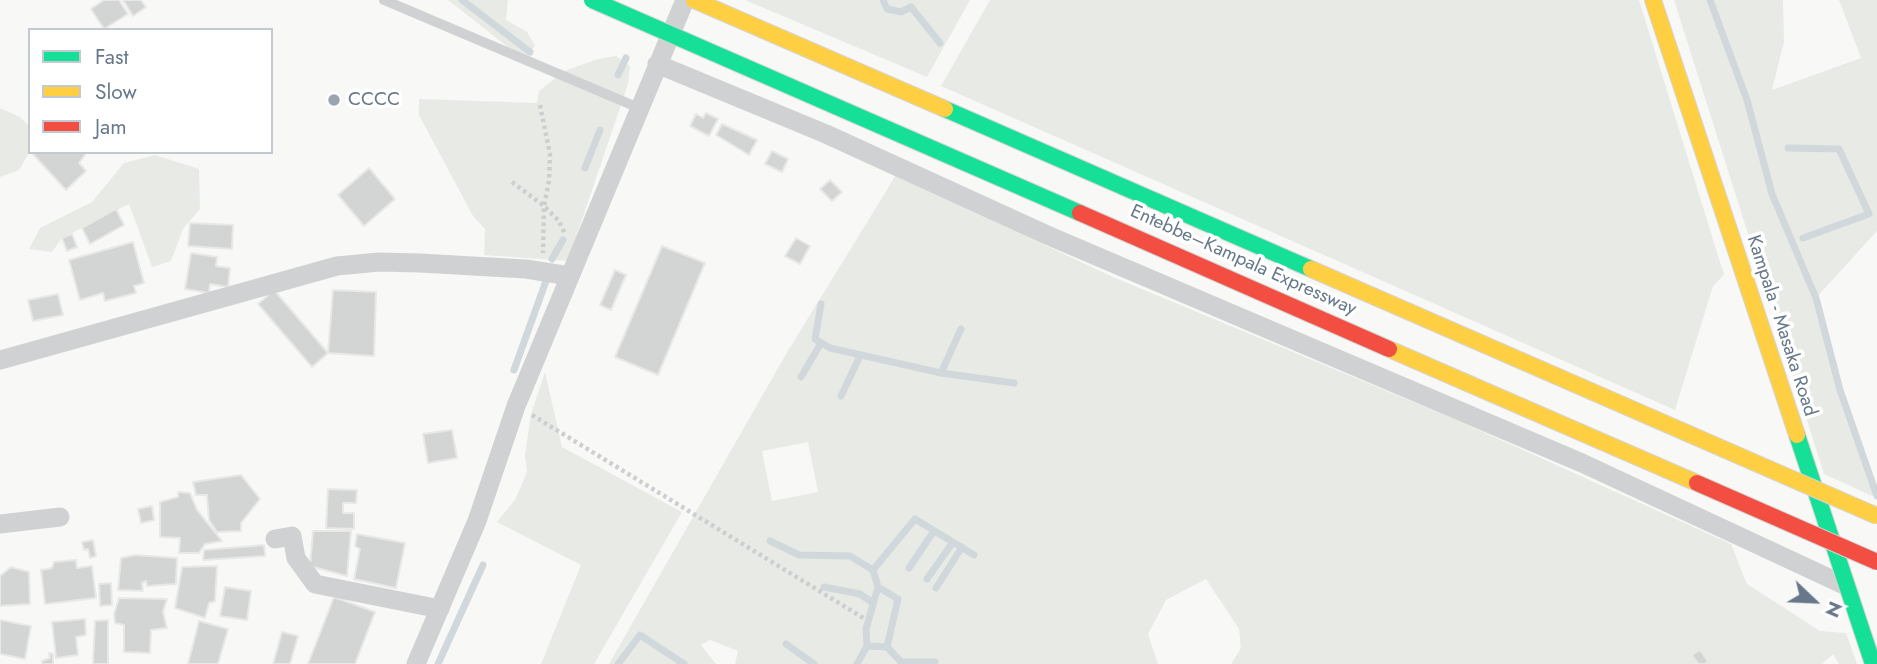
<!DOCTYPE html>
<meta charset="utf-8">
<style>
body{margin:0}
#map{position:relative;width:1877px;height:664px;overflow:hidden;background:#f8f8f7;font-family:Jost,sans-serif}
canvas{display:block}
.legend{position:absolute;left:28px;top:28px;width:245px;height:126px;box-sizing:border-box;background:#fff;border:2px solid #c2c9d0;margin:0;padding:9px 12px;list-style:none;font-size:21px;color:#667889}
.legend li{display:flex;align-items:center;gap:14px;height:35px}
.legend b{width:35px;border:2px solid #c2c9d0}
.north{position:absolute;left:1779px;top:566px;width:70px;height:70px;-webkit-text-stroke:5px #fff;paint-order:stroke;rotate:113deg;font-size:19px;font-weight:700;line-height:28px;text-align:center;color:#667889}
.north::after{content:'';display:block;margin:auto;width:24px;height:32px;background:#667889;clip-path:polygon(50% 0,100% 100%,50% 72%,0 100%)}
</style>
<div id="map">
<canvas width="1877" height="664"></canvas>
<ul class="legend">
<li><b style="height:9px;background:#16e098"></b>Fast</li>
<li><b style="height:9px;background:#ffcf43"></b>Slow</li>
<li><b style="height:9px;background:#f24e42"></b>Jam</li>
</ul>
<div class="north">N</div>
</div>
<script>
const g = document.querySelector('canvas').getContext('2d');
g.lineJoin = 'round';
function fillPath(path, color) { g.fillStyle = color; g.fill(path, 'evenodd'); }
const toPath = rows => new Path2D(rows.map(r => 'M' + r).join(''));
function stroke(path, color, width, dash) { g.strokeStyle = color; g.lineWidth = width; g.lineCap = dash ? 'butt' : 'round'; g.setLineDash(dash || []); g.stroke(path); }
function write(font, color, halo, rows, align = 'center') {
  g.font = font + ' Jost,sans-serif'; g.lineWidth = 7; g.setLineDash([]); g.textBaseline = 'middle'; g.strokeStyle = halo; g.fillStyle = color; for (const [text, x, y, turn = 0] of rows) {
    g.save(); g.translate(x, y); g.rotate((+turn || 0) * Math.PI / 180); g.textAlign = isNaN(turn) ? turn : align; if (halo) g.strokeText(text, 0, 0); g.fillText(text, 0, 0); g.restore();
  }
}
const green = toPath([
 [448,0,508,0,506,20,527,32,535,45,528,58,518,55],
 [745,0,970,0,927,77],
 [990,0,1639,0,1724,275,1713,286,1675,410,941,86],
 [1674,0,1783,0,1784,42,1772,90,1861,58,1839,0,1877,0,1877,231,1816,298,1840,390,1877,498,1824,474],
 [616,56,630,66,628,84,568,261,484,255,485,229,473,216,419,115,419,99,537,103,539,91,564,71,598,59],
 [0,108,20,117,30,127,30,151,19,170,0,177],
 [155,155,199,169,200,209,183,229,171,261,152,267,129,204,62,238,52,252,29,249,40,228,92,202,124,163],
 [896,175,1113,277,1459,421,1731,544,1747,584,1820,631,1846,633,1857,664,1839,664,1833,654,1822,664,1231,664,1241,648,1239,629,1206,579,1166,600,1148,634,1158,664,735,664,738,651,710,640,701,645,716,664,609,664,786,354],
 [808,442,818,492,772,501,762,451],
 [545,372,562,447,682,512,594,664,541,664,581,565,497,522,515,500,527,472,525,455,531,414]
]);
const stream = toPath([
 [462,0,530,52],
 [883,0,887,9,901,12,911,7,940,43],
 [1710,0,1747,100,1772,194,1816,298,1840,390,1877,496],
 [618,75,626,58],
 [1788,148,1839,149,1869,214,1803,238],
 [585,168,600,130],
 [552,259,563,240],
 [821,304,815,339,830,348,941,373,1014,383],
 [514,370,546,281],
 [941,373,961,329],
 [801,377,821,343],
 [841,396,860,356],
 [770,541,799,555,850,556,873,570,878,587,898,599,887,647,901,662,935,662],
 [909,568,934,531],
 [873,570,915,519,974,555],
 [927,579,953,542],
 [824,587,860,594,873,603],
 [878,587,866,629,867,646,887,647],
 [936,588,962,547],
 [786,644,814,664],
 [438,664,483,565],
 [618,664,640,635,684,664],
 [857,664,867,646]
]);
const building = toPath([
 [104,0,119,0,128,14,104,29,91,9,104,0],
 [123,0,141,0,146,7,133,16,123,0],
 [706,113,718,119,709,136,690,126,696,114,703,118,706,113],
 [722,124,757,140,749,155,716,135,722,124],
 [772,151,788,159,782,172,765,164,772,151],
 [31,152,87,152,79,163,86,171,66,190,31,152],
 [369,168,395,199,364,226,338,195,369,168],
 [830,180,842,192,832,201,820,189,830,180],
 [116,209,124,225,90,244,82,228,116,209],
 [190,223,233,225,232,249,188,246,190,223],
 [72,234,77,247,67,251,62,238,72,234],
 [796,238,810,246,800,264,785,256,796,238],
 [133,242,144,283,134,286,136,293,105,301,103,293,80,300,69,260,133,242],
 [662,246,705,263,658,375,615,357,662,246],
 [191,253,217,257,216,266,230,268,228,287,210,284,209,293,185,289,191,253],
 [615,270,626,275,611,310,600,305,615,270],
 [274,290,328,353,312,367,258,304,274,290],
 [333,290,376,292,374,356,328,353,333,290],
 [58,294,63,315,33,321,28,300,58,294],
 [452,430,457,458,428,463,423,434,452,430],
 [241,475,260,499,241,523,241,531,217,532,209,520,207,495,196,495,193,482,241,475],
 [328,489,357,490,356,503,343,503,343,513,354,513,354,529,326,528,328,489],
 [178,492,190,493,197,510,222,541,205,544,199,553,179,553,180,538,160,537,160,502,178,497,178,492],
 [152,506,154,520,141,523,138,509,152,506],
 [313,531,351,531,347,576,310,566,313,531],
 [357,534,405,543,396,588,354,579,360,549,355,546,357,534],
 [93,540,96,556,90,558,88,549,84,550,82,542,93,540],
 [264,545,265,556,203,560,204,550,264,545],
 [135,555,177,558,176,584,147,586,146,581,142,583,143,591,118,590,121,558,135,555],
 [76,560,77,568,92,566,96,598,45,604,41,570,52,568,54,562,76,560],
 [217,566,215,601,209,603,205,618,175,608,182,567,217,566],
 [11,567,29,572,30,604,0,606,0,576,11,567],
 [111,583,112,605,100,606,99,584,111,583],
 [225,587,251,591,247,620,220,616,225,587],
 [334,597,375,612,355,664,308,664,334,597],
 [119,598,167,599,163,612,167,628,151,630,150,653,124,652,124,625,115,623,114,614,119,598],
 [85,619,86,635,76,637,78,655,56,658,52,622,85,619],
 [0,620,31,626,25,659,0,654,0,620],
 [108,620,108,664,93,664,95,621,108,620],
 [199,621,228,629,218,664,188,664,199,621],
 [282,632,298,636,290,664,273,664,282,632],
 [1700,650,1708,661,1705,664,1698,664,1692,655,1700,650],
 [49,653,53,654,53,664,42,664,42,661,50,658,49,653]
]);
const path = toPath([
 [540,105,550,154,549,181,544,206,543,253],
 [512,182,544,206,559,221,565,234],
 [532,415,865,619]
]);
const lane = toPath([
 [384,0,639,108]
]);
const street = toPath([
 [657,64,826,134,1047,235,1582,463,1844,585],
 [0,360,337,266,379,262,420,263,526,269,570,276],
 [0,524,60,517],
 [275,539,292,536,296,558,315,584,440,609],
 [416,664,477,521,516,406,685,0]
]);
const fast = toPath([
 [1797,435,1873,664]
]);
const slow = toPath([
 [1653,0,1797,435]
]);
const fastBridge = toPath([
 [592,0,1080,213],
 [945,109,1311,269]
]);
const slowBridge = toPath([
 [694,0,945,109],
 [1311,269,1877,516],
 [1389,349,1697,483]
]);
const jamBridge = toPath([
 [1080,213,1389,349],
 [1697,483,1877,562]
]);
const markers = [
 [334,100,7,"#99a5b0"]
];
const poiNames = [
 ["CCCC",348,100]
];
const streetNames = [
 ["Entebbe–Kampala Expressway",1243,261,24],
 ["Kampala - Masaka Road",1781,326,72]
];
fillPath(green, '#e8ebe5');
stroke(stream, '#d1d8dc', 7);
fillPath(building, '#d3d4d4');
stroke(building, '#e8e8e6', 2);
stroke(fast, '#d4d5d5', 18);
stroke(slow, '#d4d5d5', 18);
stroke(path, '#cdcecf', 4.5, [3.5, 3.5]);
stroke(lane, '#d0d1d2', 10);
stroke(street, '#d0d1d2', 19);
stroke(fast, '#16e098', 16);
stroke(slow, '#ffcf43', 16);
stroke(fastBridge, '#d4d5d5', 18, []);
stroke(slowBridge, '#d4d5d5', 18, []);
stroke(jamBridge, '#d4d5d5', 18, []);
stroke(fastBridge, '#16e098', 16);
stroke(slowBridge, '#ffcf43', 16);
stroke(jamBridge, '#f24e42', 16);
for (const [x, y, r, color] of markers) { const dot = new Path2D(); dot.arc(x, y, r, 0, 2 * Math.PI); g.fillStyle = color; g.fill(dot); stroke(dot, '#fff', 2.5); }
write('19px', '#667889', '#fff', poiNames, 'left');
write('19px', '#667889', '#fff', streetNames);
</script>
